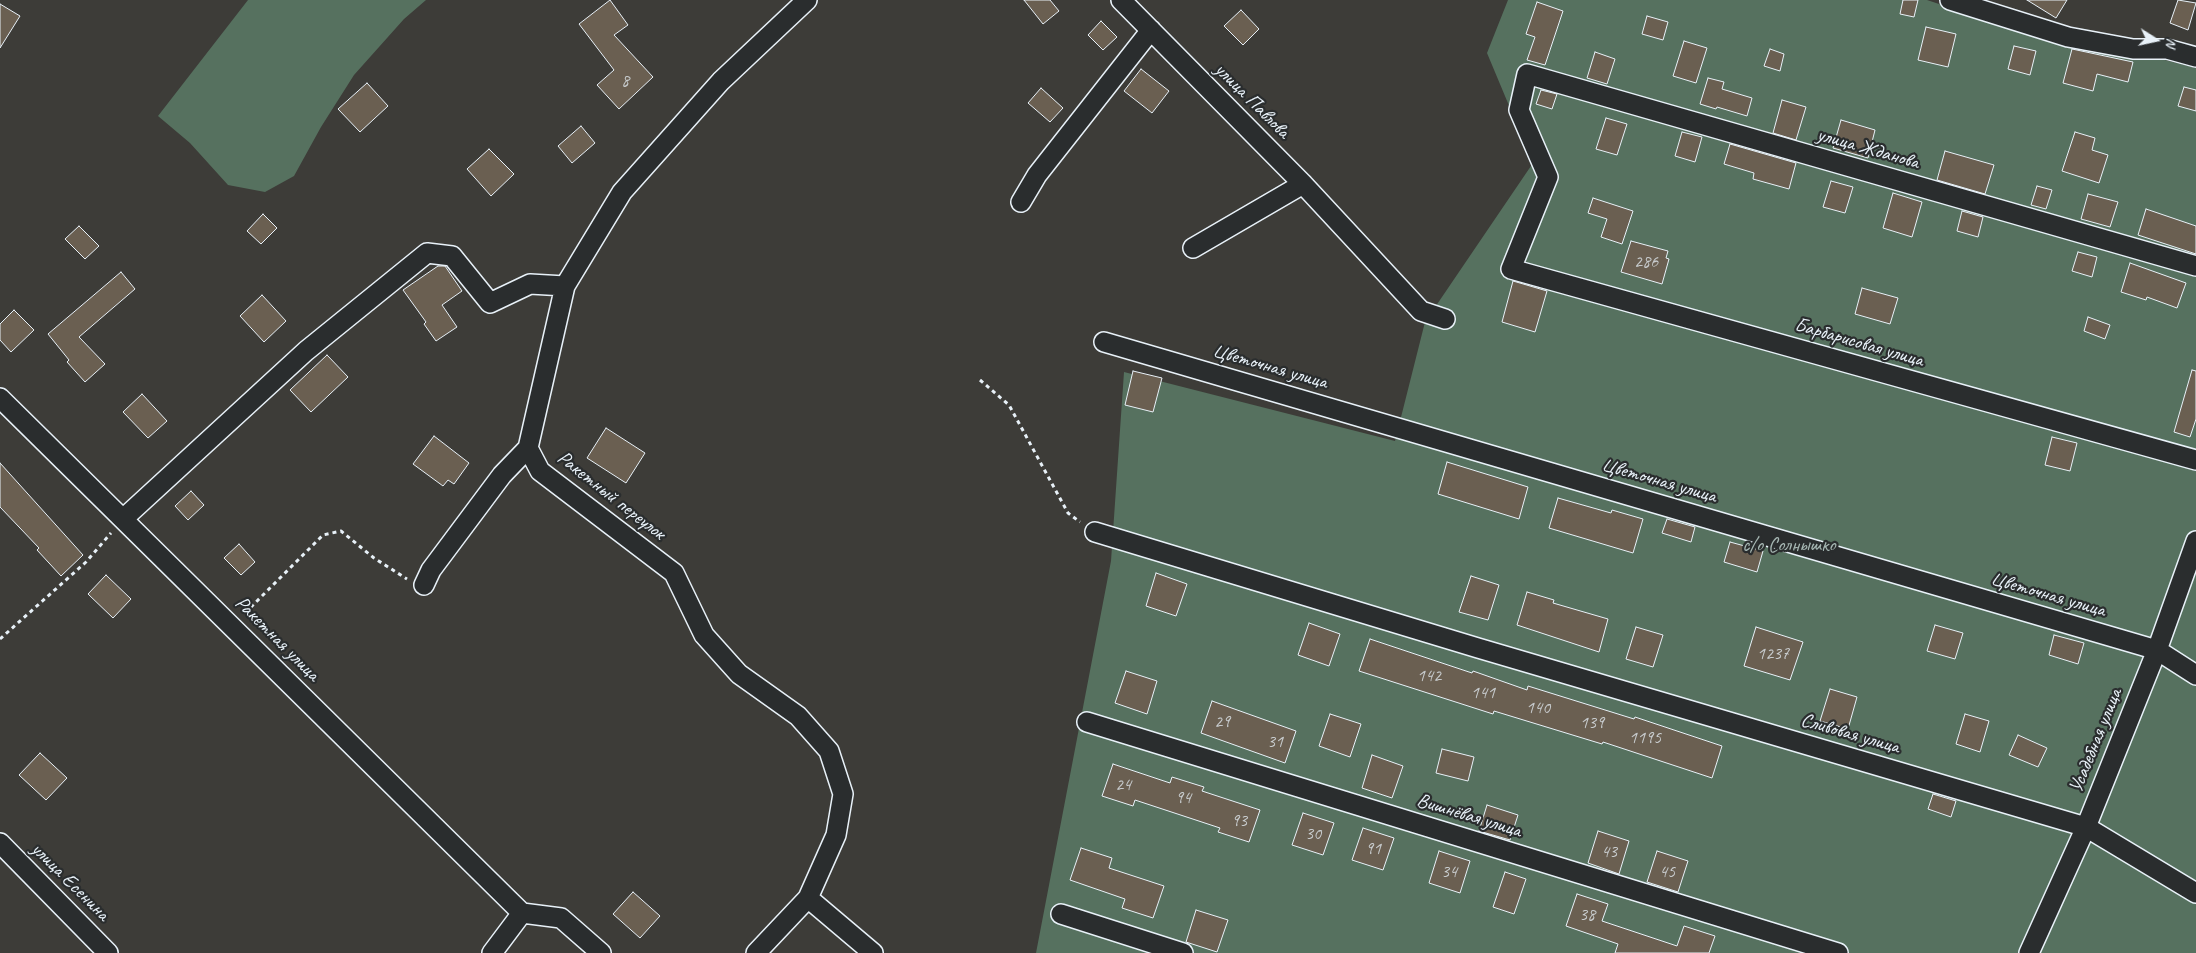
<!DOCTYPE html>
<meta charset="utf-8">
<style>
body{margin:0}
#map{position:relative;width:2196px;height:953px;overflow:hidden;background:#3d3c38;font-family:Caveat,sans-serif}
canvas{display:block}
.north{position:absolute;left:2131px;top:15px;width:50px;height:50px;-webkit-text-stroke:4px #2a2d2e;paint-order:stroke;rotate:100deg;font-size:14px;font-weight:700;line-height:20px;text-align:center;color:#e8f1f8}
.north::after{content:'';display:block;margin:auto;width:18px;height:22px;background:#e8f1f8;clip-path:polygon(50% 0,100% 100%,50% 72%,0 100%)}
</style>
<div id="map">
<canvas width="2196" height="953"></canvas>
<div class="north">N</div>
</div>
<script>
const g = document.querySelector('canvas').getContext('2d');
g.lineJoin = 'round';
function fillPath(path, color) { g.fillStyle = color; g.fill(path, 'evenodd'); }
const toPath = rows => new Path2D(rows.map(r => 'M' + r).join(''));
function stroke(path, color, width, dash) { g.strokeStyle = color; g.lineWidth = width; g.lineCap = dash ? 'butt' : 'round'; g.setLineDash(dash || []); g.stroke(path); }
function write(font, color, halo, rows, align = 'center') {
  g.font = font + ' Caveat,sans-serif'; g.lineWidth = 4.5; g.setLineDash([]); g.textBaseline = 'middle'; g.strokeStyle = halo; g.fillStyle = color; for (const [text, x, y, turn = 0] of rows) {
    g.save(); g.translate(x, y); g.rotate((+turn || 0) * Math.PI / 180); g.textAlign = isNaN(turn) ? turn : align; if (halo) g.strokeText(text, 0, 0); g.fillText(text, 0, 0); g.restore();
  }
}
const green = toPath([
 [248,0,426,0,404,19,354,75,321,127,294,176,265,192,228,185,190,143,158,116],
 [1508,0,1927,0,2047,40,2157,58,2196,68,2196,953,1036,953,1111,561,1124,372,1395,441,1425,322,1533,163,1487,53]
]);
const building = toPath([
 [610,0,628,25,614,35,653,77,619,109,597,85,614,70,579,24,610,0],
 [1024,0,1050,0,1059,11,1043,24,1024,0],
 [1903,0,1918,0,1914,17,1900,14,1903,0],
 [2027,0,2067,0,2056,18,2027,0],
 [2178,0,2196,3,2188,30,2170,23,2178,0],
 [1537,2,1563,11,1545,65,1527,60,1535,37,1526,34,1537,2],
 [0,4,20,16,0,48,0,4],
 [1241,10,1259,29,1243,45,1224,26,1241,10],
 [1647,16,1668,22,1663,40,1642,34,1647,16],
 [1101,21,1117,37,1103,50,1088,35,1101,21],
 [1926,27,1956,34,1948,67,1918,60,1926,27],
 [1684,41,1707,48,1696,83,1673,76,1684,41],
 [2014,46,2036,51,2030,75,2008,69,2014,46],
 [1770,49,1784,54,1780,71,1764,66,1770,49],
 [2072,49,2133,62,2128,82,2097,74,2093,91,2063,83,2072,49],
 [1595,52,1615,59,1607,84,1587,78,1595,52],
 [1141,69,1169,91,1152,113,1124,91,1141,69],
 [1708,78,1724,82,1722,89,1752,98,1747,116,1717,107,1716,109,1700,104,1708,78],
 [367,83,388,106,360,132,338,109,367,83],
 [2184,87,2196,90,2196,111,2178,106,2184,87],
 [1041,88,1063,108,1050,122,1028,103,1041,88],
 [1541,90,1557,94,1552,109,1536,104,1541,90],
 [1782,100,1806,107,1796,140,1773,133,1782,100],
 [1606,118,1627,124,1617,155,1596,149,1606,118],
 [1841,120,1875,130,1868,158,1833,148,1841,120],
 [581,126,595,143,572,163,558,146,581,126],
 [1682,132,1702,137,1695,162,1675,156,1682,132],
 [2075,132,2095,138,2092,150,2108,155,2099,183,2062,171,2075,132],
 [1730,144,1796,163,1789,189,1753,179,1754,173,1724,164,1730,144],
 [489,149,514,174,491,196,467,169,489,149],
 [1945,151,1994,165,1985,194,1937,180,1945,151],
 [1831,181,1853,187,1845,213,1823,207,1831,181],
 [2037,186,2052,190,2046,209,2031,205,2037,186],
 [1893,193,1922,202,1912,237,1883,228,1893,193],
 [2088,194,2118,202,2110,227,2081,219,2088,194],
 [1593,198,1633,211,1622,244,1601,237,1607,219,1588,213,1593,198],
 [2146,209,2196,226,2196,254,2138,235,2146,209],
 [1962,211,1983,217,1978,237,1957,231,1962,211],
 [263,214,277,228,261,244,247,231,263,214],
 [79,226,99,246,85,259,65,239,79,226],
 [1631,241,1668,251,1666,258,1669,259,1662,284,1621,272,1631,241],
 [2078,252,2097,257,2092,277,2072,271,2078,252],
 [2130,263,2186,283,2177,308,2147,297,2146,300,2121,292,2130,263],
 [438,266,445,266,462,291,442,305,457,327,436,341,424,324,426,322,403,290,438,266],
 [121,272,135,289,79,337,105,364,85,382,67,362,69,360,48,334,121,272],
 [1513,281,1547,291,1535,332,1502,322,1513,281],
 [1862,288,1898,298,1890,324,1855,314,1862,288],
 [262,295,286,321,264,342,240,316,262,295],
 [14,310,34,330,11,352,0,340,0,324,14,310],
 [2088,317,2110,325,2105,339,2084,331,2088,317],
 [327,355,348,377,311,412,290,390,327,355],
 [2192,370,2196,371,2196,419,2190,437,2174,432,2192,370],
 [1133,371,1162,378,1153,412,1125,405,1133,371],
 [142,394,167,421,148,438,123,412,142,394],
 [606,428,645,453,626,483,587,458,606,428],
 [434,436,469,463,454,484,448,480,443,486,413,464,434,436],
 [2052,437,2077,443,2070,471,2045,465,2052,437],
 [1447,462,1528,487,1519,519,1438,494,1447,462],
 [0,463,83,555,61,576,37,550,39,548,0,507,0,463],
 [191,491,204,505,188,520,175,506,191,491],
 [1558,498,1611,513,1612,510,1643,519,1633,553,1549,528,1558,498],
 [1667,519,1695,527,1691,542,1662,533,1667,519],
 [1730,542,1763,551,1757,572,1724,562,1730,542],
 [239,544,255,562,241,575,224,558,239,544],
 [1156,573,1187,584,1176,616,1146,606,1156,573],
 [106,575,131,599,113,618,88,594,106,575],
 [1471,576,1499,585,1488,620,1459,612,1471,576],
 [1527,592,1554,600,1553,603,1608,619,1599,652,1517,625,1527,592],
 [1309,623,1340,634,1329,666,1298,655,1309,623],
 [1935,625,1963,633,1955,659,1927,651,1935,625],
 [1636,627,1663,635,1653,667,1626,659,1636,627],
 [1756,627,1803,642,1790,680,1744,666,1756,627],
 [2054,635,2084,643,2078,664,2049,655,2054,635],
 [1370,639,1472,673,1473,671,1527,690,1528,686,1634,719,1635,717,1722,746,1712,778,1603,742,1602,744,1494,711,1493,714,1359,671,1370,639],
 [1126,671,1157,681,1147,714,1115,703,1126,671],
 [1830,689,1857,697,1848,729,1820,721,1830,689],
 [1212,701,1296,731,1285,763,1201,733,1212,701],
 [1330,714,1361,724,1350,757,1319,746,1330,714],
 [1965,714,1989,721,1980,752,1956,744,1965,714],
 [2018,735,2047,748,2038,767,2009,755,2018,735],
 [1442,749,1474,757,1468,781,1436,773,1442,749],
 [40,753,67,778,46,800,19,775,40,753],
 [1372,755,1403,766,1392,798,1362,788,1372,755],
 [1113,764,1170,783,1172,777,1204,787,1202,791,1260,810,1249,842,1218,832,1220,828,1135,800,1133,806,1102,796,1113,764],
 [1933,794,1956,801,1951,817,1928,809,1933,794],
 [1487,805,1518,815,1510,840,1479,831,1487,805],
 [1303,813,1334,823,1323,855,1292,845,1303,813],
 [1363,828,1394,838,1383,870,1352,860,1363,828],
 [1598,831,1629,841,1619,874,1588,863,1598,831],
 [1081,848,1112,858,1109,868,1164,886,1153,918,1122,908,1125,899,1070,880,1081,848],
 [1439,851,1470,861,1460,893,1429,883,1439,851],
 [1657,851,1688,861,1678,892,1647,882,1657,851],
 [1505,872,1526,879,1514,914,1493,907,1505,872],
 [633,892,660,916,640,938,613,914,633,892],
 [1577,894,1608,904,1602,921,1677,946,1684,926,1715,936,1709,953,1615,953,1618,944,1566,926,1577,894],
 [1196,910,1228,920,1217,952,1186,942,1196,910]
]);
const path = toPath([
 [980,380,1009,405,1068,513,1080,522],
 [245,613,323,535,341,531,374,558,407,579],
 [0,639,86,562,111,533]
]);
const minor = toPath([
 [1121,0,1303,184,1421,311,1445,319],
 [1950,0,2068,37,2133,49,2167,49,2196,57],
 [1021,202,1037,175,1151,30],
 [1193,248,1303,184],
 [2196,266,1527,74,1519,110,1548,177,1511,269,2196,460],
 [1104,342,2157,650,2196,675],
 [0,398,522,913,561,918,601,953],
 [123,519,306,351,427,253,452,256,490,303,530,284,565,286],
 [1095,532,1478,648,2086,827,2196,893],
 [424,585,431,570,502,475,528,448],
 [1087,722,1838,953],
 [0,843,108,953],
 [808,898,873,953],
 [1061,914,1183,953],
 [492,953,522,913],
 [756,953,808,898,836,835,843,794,829,751,798,716,739,674,704,635,674,573,540,471,528,448,565,286,622,192,721,81,807,0],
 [2029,953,2086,827,2157,650,2196,541]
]);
const numberNames = [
 ["8",625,81],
 ["286",1646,262],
 ["1237",1773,654],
 ["142",1429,676],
 ["141",1483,693],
 ["140",1538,708],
 ["29",1222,722],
 ["139",1592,723],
 ["1195",1645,738],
 ["31",1275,742],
 ["24",1123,785],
 ["94",1183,798],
 ["93",1239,821],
 ["30",1313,834],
 ["91",1373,849],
 ["43",1609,852],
 ["34",1449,872],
 ["45",1667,872],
 ["38",1587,915]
];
const streetNames = [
 ["улица Павлова",1252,101,45],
 ["улица Жданова",1868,149,16],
 ["Барбарисовая улица",1859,343,16],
 ["Цветочная улица",1270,367,16],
 ["Цветочная улица",1659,481,16],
 ["Ракетный переулок",611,496,38],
 ["Цветочная улица",2048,595,16],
 ["Ракетная улица",277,639,45],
 ["Сливовая улица",1850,734,16],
 ["Усадебная улица",2096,741,-68],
 ["Вишнёвая улица",1469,816,17],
 ["улица Есенина",70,882,45]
];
const parkNames = [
 ["с/о Солнышко",1789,546]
];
fillPath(green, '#56715f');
fillPath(building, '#6a5f51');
stroke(building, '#e8f1f8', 1);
stroke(minor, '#e8f1f8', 22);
stroke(path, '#e8f1f8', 3, [4, 4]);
stroke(minor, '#2a2d2e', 19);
write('18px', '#c8ccce', null, numberNames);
write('20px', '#e8f1f8', '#2a2d2e', streetNames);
write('20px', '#a6b7b3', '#2a2d2e', parkNames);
</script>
